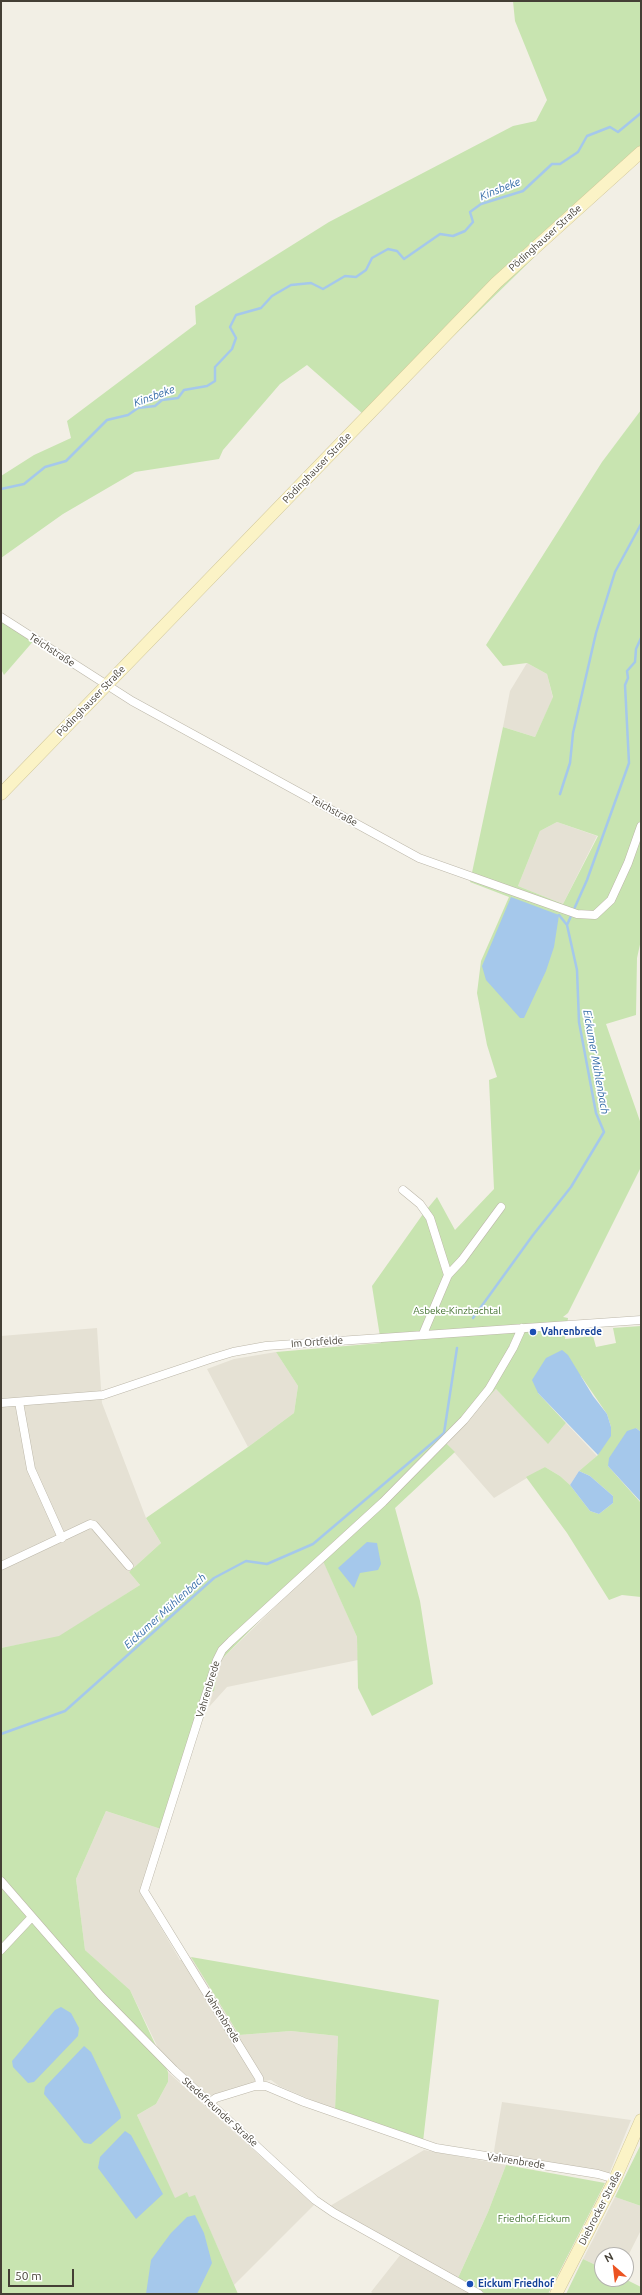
<!DOCTYPE html>
<meta charset="utf-8">
<style>
body{margin:0}
#map{position:relative;width:642px;height:2295px;overflow:hidden;background:#f2efe5;font-family:Ubuntu,sans-serif}
canvas{display:block}
.frame{position:absolute;inset:0;border:2px solid #443f35;pointer-events:none}
.north{position:absolute;left:594px;top:2247px;width:40px;height:40px;box-sizing:border-box;background:#fff;border:1px solid #b4b2ae;border-radius:50%;rotate:332deg;font-size:11px;font-weight:700;line-height:16px;text-align:center;color:#443f35}
.north::after{content:'';display:block;margin:auto;width:14px;height:18px;background:#ec5422;clip-path:polygon(50% 0,100% 100%,50% 72%,0 100%)}
.scale{position:absolute;left:8px;top:2269px;width:66px;height:18px;box-sizing:border-box;border:2px solid #443f35;border-top:0;padding-left:5px;font-size:12px;line-height:14px;white-space:nowrap;color:#443f35;-webkit-text-stroke:3px #fff;paint-order:stroke}
</style>
<div id="map">
<canvas width="642" height="2295"></canvas>
<div class="frame"></div>
<div class="north">N</div>
<div class="scale">50 m</div>
</div>
<script>
const g = document.querySelector('canvas').getContext('2d');
g.lineJoin = 'round';
function fillPath(path, color) { g.fillStyle = color; g.fill(path, 'evenodd'); }
const toPath = rows => new Path2D(rows.map(r => 'M' + r).join(''));
function stroke(path, color, width, dash) { g.strokeStyle = color; g.lineWidth = width; g.lineCap = dash ? 'butt' : 'round'; g.setLineDash(dash || []); g.stroke(path); }
function write(font, color, halo, rows, align = 'center') {
  g.font = font + ' Ubuntu,sans-serif'; g.lineWidth = 3.5; g.setLineDash([]); g.textBaseline = 'middle'; g.strokeStyle = halo; g.fillStyle = color; for (const [text, x, y, turn = 0] of rows) {
    g.save(); g.translate(x, y); g.rotate((+turn || 0) * Math.PI / 180); g.textAlign = isNaN(turn) ? turn : align; if (halo) g.strokeText(text, 0, 0); g.fillText(text, 0, 0); g.restore();
  }
}
const residential = toPath([
 [527,663,547,674,553,698,535,737,503,727,510,691],
 [557,822,597,836,563,904,518,886,540,831],
 [97,1328,102,1403,146,1518,161,1543,129,1572,140,1585,59,1637,1,1648,1,1336],
 [276,1352,298,1386,294,1413,248,1447,207,1369,234,1359],
 [496,1389,548,1443,566,1423,597,1456,579,1471,570,1485,560,1476,545,1467,494,1498,446,1443],
 [323,1560,357,1637,358,1660,227,1687,209,1707,222,1659],
 [106,1811,161,1829,141,1894,180,1960,191,1957,239,2035,291,2031,338,2036,335,2110,279,2086,271,2080,256,2082,209,2096,160,2052,130,1990,85,1950,76,1879],
 [168,2072,314,2205,234,2285,195,2196,175,2200,137,2115,156,2104,168,2082],
 [502,2102,631,2120,609,2174,493,2157],
 [424,2150,506,2165,488,2212,458,2278,330,2206],
 [615,2197,641,2206,641,2230,626,2260,626,2255,602,2255,602,2268,583,2259],
 [401,2254,472,2294,374,2294,371,2292]
]);
const green = toPath([
 [513,1,641,1,641,159,559,233,390,398,363,414,307,365,280,384,223,450,219,459,135,472,63,514,1,558,1,476,34,455,71,438,67,421,196,324,195,306,329,222,513,126,536,121,547,100,515,21],
 [641,410,641,940,637,958,636,1015,606,1024,641,1124,641,1167,568,1313,563,1317,568,1318,565,1339,593,1336,596,1347,616,1343,613,1328,641,1326,641,1432,636,1428,608,1466,641,1503,641,1597,622,1595,609,1600,567,1533,526,1477,545,1467,560,1476,570,1485,590,1511,599,1514,613,1503,613,1496,590,1476,579,1471,598,1455,611,1427,607,1414,581,1376,538,1393,566,1423,548,1444,496,1389,446,1443,455,1452,395,1508,420,1601,433,1684,372,1716,358,1688,357,1637,323,1561,277,1603,222,1659,218,1669,214,1691,207,1694,161,1829,106,1811,76,1879,85,1950,130,1990,168,2072,168,2082,156,2104,137,2115,175,2198,187,2192,189,2197,195,2195,238,2294,1,2294,1,1648,59,1636,140,1585,129,1572,161,1543,146,1518,248,1447,294,1413,298,1386,276,1352,381,1343,372,1286,423,1214,437,1197,455,1230,494,1189,489,1080,497,1077,487,1045,477,993,481,961,509,897,470,882,503,727,535,737,553,697,547,674,527,663,503,666,486,645,602,462],
 [557,822,598,836,563,904,518,886,540,831],
 [1,615,36,638,4,675,1,669],
 [191,1957,439,2000,423,2142,335,2110,338,2036,291,2031,239,2035],
 [641,2144,641,2206,615,2197],
 [506,2165,605,2183,548,2294,486,2294,458,2278,488,2212],
 [583,2259,602,2268,602,2279,625,2279,641,2287,641,2294,566,2294]
]);
const water = toPath([
 [511,897,559,915,554,947,546,971,524,1018,520,1018,486,980,482,966],
 [562,1350,568,1355,593,1396,607,1414,611,1427,611,1436,598,1455,538,1393,532,1380,546,1358],
 [636,1428,641,1432,641,1502,608,1466,609,1458,627,1431],
 [579,1471,590,1476,613,1496,613,1503,599,1514,590,1511,570,1485],
 [367,1542,377,1543,381,1564,378,1570,360,1573,354,1588,338,1568],
 [61,2007,71,2013,79,2028,78,2036,34,2082,28,2083,13,2067,12,2061,55,2010],
 [84,2046,91,2052,120,2112,121,2118,91,2144,84,2143,44,2094,45,2087],
 [125,2131,131,2135,163,2194,136,2219,98,2168,100,2157],
 [195,2215,204,2233,212,2263,197,2294,146,2294,151,2260,171,2233,187,2217]
]);
const stream = toPath([
 [1,489,24,484,45,467,66,461,107,420,128,415,138,408,155,406,162,400,178,398,184,390,207,386,215,381,215,367,232,349,236,338,230,327,236,315,261,308,272,296,291,285,311,283,323,289,345,276,356,277,366,270,372,258,388,249,397,251,404,259,440,234,453,236,465,231,473,222,470,212,481,204,523,191,552,164,560,164,578,152,587,136,610,127,618,132,641,113],
 [560,794,570,763,573,733,596,633,615,572,641,524],
 [559,915,567,925],
 [473,1318,533,1235,571,1187,604,1132,596,1113,579,1022,577,970,567,925,587,880,629,763,625,685,628,678,627,671,635,662,636,649,641,638],
 [1,1734,65,1711,214,1578,246,1561,267,1564,313,1544,444,1433,457,1348]
]);
const street = toPath([
 [1,617,132,701,419,858,577,914,595,915,611,900,628,863,641,826],
 [403,1190,420,1204,430,1218,448,1275],
 [423,1334,448,1275,462,1260,501,1207],
 [19,1402,31,1469,62,1538],
 [1,1403,103,1395,210,1359,233,1352,266,1346,641,1320],
 [1,1566,90,1524,94,1525,129,1566],
 [1,1881,101,1996,174,2070,315,2200,334,2213,479,2294],
 [1,1950,31,1918],
 [260,2085,259,2078,144,1891,217,1660,222,1650,231,1641,383,1502,464,1420,489,1389,513,1348,522,1328],
 [209,2103,216,2098,255,2086,266,2086,304,2102,436,2148,598,2174,615,2179]
]);
const secondary = toPath([
 [1,794,496,283,641,152],
 [556,2294,615,2179,641,2120]
]);
const markers = [
 [533,1332,4,"#1a4fb4"],
 [470,2284,4,"#1a4fb4"]
];
const streetNames = [
 ["Pödinghauser Straße",545,238,-42],
 ["Pödinghauser Straße",317,468,-46],
 ["Teichstraße",52,650,33],
 ["Pödinghauser Straße",91,701,-46],
 ["Teichstraße",334,811,29],
 ["Im Ortfelde",317,1342,-4],
 ["Vahrenbrede",208,1689,-73],
 ["Vahrenbrede",222,2017,58],
 ["Stedefreunder Straße",220,2112,42],
 ["Vahrenbrede",516,2161,9],
 ["Diebrocker Straße",600,2208,-63]
];
const parkNames = [
 ["Asbeke-Kinzbachtal",457,1311],
 ["Friedhof Eickum",534,2219]
];
const transitNames = [
 ["Vahrenbrede",541,1332],
 ["Eickum Friedhof",478,2284]
];
const waterNames = [
 ["Kinsbeke",500,189,-22],
 ["Kinsbeke",154,396,-20],
 ["Eickumer Mühlenbach",596,1062,80],
 ["Eickumer Mühlenbach",165,1611,-42]
];
fillPath(residential, '#e5e1d4');
fillPath(green, '#c8e4b0');
fillPath(water, '#a5c8eb');
stroke(stream, '#a5c8eb', 2.5);
stroke(street, '#bcb7a9', 9);
stroke(secondary, '#cfc597', 13);
stroke(street, '#fff', 8);
stroke(secondary, '#fbf3c6', 12);
for (const [x, y, r, color] of markers) { const dot = new Path2D(); dot.arc(x, y, r, 0, 2 * Math.PI); g.fillStyle = color; g.fill(dot); stroke(dot, '#fff', 1.5); }
write('10px', '#443f35', '#fff', streetNames);
write('10px', '#40712d', '#fff', parkNames);
write('bold 10px', '#164399', '#fff', transitNames, 'left');
write('italic 11px', '#366da8', '#fff', waterNames);
</script>
